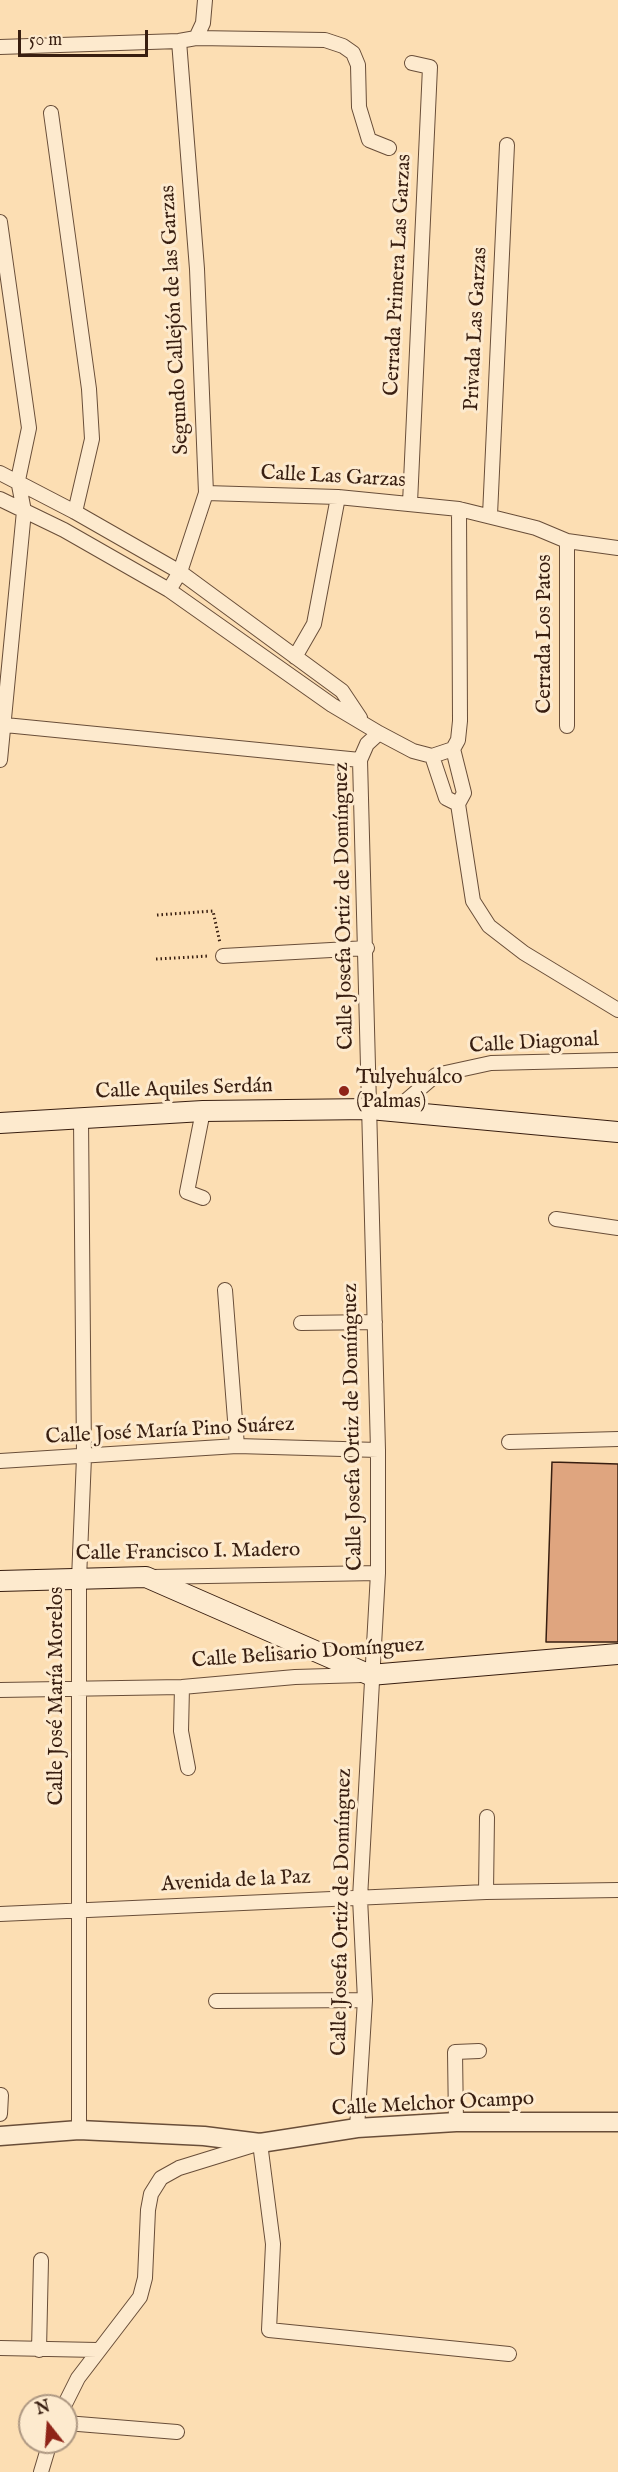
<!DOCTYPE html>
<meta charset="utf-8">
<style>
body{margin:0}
#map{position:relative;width:618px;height:2472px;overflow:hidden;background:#fcdeb3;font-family:"IM FELL English",serif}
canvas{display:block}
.north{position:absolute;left:18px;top:2394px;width:60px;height:60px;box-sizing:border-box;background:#fdeace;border:2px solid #ae9882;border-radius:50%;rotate:343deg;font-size:16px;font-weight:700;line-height:24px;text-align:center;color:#381e10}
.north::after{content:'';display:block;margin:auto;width:21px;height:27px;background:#8f2418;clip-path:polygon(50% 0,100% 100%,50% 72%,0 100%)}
.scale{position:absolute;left:18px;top:30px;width:130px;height:27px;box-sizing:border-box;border:3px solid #381e10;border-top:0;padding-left:8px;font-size:18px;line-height:21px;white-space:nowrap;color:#381e10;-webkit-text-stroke:4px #fdeace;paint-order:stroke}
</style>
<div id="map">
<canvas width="618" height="2472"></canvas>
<div class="north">N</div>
<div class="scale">50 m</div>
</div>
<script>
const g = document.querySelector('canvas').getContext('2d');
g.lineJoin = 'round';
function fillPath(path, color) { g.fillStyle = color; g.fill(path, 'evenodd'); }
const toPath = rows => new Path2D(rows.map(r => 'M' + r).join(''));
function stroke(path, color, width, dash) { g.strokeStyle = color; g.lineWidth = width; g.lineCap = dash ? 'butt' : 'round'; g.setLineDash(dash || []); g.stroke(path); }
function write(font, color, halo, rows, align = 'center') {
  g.font = font + ' "IM FELL English",serif'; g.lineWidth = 6; g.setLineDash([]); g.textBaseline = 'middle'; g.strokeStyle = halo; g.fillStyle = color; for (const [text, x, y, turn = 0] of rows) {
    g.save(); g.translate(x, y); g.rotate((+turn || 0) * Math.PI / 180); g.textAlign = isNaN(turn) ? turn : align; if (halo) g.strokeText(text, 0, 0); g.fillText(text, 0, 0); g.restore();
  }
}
const building = toPath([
 [552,1462,618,1464,618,1642,546,1642,552,1462]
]);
const path = toPath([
 [157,915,213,911,220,943],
 [156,959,209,956]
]);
const minor = toPath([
 [196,38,203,23,205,0],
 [0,47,179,41,196,38,325,40,343,46,353,53,358,65,359,107,369,140,389,148],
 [51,113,89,389,92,439,75,512],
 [0,222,29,428,18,480,24,511,0,760],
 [0,473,75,512,180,572,342,691,360,718],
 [206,493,338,497,459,509,536,528,567,541,618,548],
 [0,499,64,530,169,590,332,705,379,733,413,751,432,756,453,749],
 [410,503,430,67,412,63],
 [490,515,507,145],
 [169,590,180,572,206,493,197,269,179,41],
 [295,657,314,624,338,497],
 [5,725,360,760],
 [567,726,567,541],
 [453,749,464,793,458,804,473,901,489,926,524,953,618,1010],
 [453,749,458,740,460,721,459,509],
 [432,756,446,798,458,804],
 [223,956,367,948],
 [395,1110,436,1075,491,1063,618,1060],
 [203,1111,187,1192,203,1198],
 [556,1219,618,1228],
 [225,1290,237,1446],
 [301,1323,375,1322],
 [509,1442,618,1439],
 [0,1461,237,1446,378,1450],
 [151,1577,378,1573],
 [182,1687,181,1731,188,1768],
 [0,1690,182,1687,295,1677,363,1675],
 [486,1892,487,1817],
 [0,1914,486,1892,618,1890],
 [216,2001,365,2000],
 [0,2114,1,2095],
 [456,2122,455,2052,479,2051],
 [357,2128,365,2000,360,1898,378,1573,378,1450,360,760,367,744,379,733],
 [79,2130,79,1579,84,1457,81,1119],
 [0,2348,97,2350],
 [39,2350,41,2260],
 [64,2406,78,2378,140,2297,145,2278,148,2210,151,2194,161,2178,179,2168,260,2143,273,2244,269,2330,509,2354],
 [66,2423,177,2432],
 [41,2472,50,2442]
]);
const tertiary = toPath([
 [0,2136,79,2130,204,2136,260,2143,357,2128,456,2122,618,2122]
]);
const secondary = toPath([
 [0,1123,203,1111,370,1109,618,1132],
 [0,1581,146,1577,370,1675,618,1654]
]);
const markers = [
 [344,1091,6,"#8f2418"]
];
const streetNames = [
 ["Cerrada Primera Las Garzas",399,275,-87],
 ["Segundo Callejón de las Garzas",176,320,-93],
 ["Privada Las Garzas",477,329,-87],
 ["Calle Las Garzas",333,478,3],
 ["Cerrada Los Patos",546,634,-90],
 ["Calle Josefa Ortiz de Domínguez",345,906,-91],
 ["Calle Diagonal",534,1044,-3],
 ["Calle Aquiles Serdán",184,1090,-2],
 ["Calle Josefa Ortiz de Domínguez",354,1427,-91],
 ["Calle José María Pino Suárez",170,1432,-3],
 ["Calle Francisco I. Madero",188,1553,-1],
 ["Calle Belisario Domínguez",308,1654,-4],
 ["Calle José María Morelos",58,1696,-90],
 ["Avenida de la Paz",236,1882,-3],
 ["Calle Josefa Ortiz de Domínguez",343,1912,-89],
 ["Calle Melchor Ocampo",433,2105,-3]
];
const poiNames = [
 ["Tulyehualco",356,1079],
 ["(Palmas)",356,1103]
];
fillPath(building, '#dfa57f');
stroke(building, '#381e10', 1.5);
stroke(minor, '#694e39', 16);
stroke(tertiary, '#694e39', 21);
stroke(secondary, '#381e10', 22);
stroke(path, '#381e10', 3, [1.5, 3]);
stroke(minor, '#fdeace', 14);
stroke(tertiary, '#fdeace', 18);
stroke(secondary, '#fdeace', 20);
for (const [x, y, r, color] of markers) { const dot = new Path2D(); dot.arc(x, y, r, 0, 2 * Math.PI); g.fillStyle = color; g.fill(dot); stroke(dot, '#fdeace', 2); }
write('21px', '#381e10', '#fdeace', streetNames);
write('21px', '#381e10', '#fdeace', poiNames, 'left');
</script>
